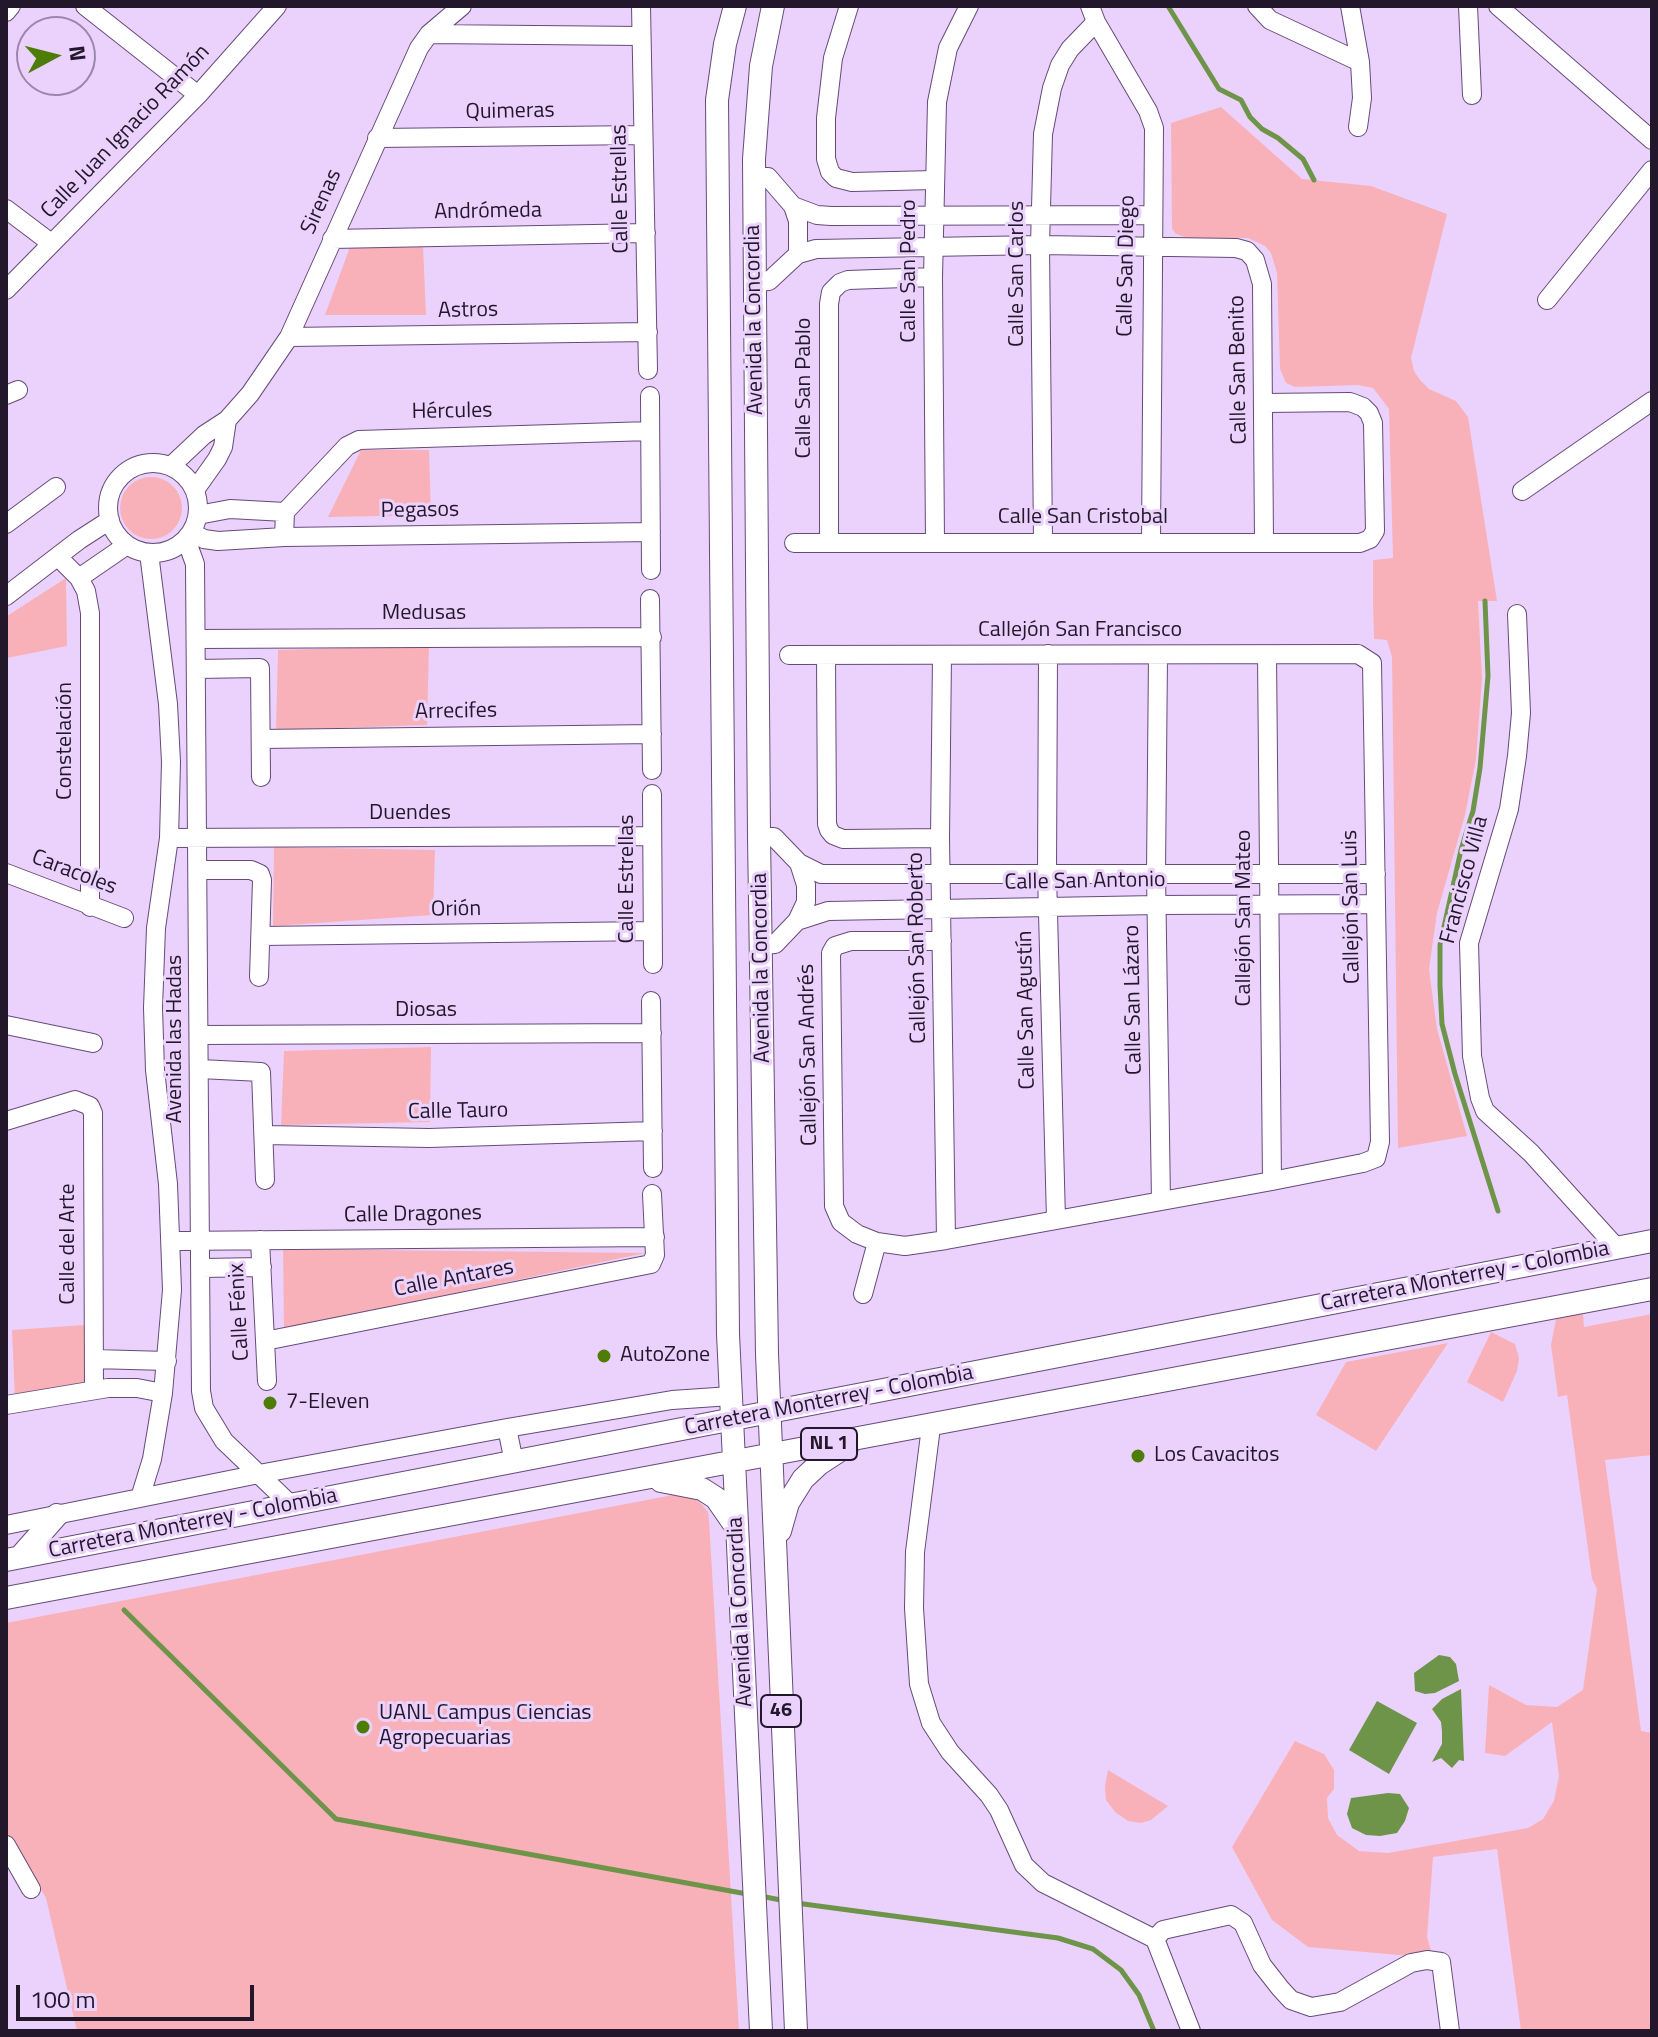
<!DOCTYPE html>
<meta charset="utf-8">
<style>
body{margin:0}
#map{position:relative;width:1658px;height:2037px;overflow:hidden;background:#ebd2fd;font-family:"Titillium Web",sans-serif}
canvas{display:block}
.frame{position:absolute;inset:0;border:8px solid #23172b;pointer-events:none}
.north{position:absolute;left:16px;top:16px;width:80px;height:80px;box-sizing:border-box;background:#ebd2fd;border:2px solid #9b87a9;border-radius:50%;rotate:83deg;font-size:22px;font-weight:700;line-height:32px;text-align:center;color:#23172b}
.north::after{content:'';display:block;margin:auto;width:28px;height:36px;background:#4e7d07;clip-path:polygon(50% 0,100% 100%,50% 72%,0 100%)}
.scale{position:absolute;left:16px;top:1985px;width:238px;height:36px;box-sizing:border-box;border:4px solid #23172b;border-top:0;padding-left:10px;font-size:24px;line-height:28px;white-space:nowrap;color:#23172b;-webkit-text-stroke:6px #ebd2fd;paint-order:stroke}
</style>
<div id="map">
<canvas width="1658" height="2037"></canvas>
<div class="frame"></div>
<div class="north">N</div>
<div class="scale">100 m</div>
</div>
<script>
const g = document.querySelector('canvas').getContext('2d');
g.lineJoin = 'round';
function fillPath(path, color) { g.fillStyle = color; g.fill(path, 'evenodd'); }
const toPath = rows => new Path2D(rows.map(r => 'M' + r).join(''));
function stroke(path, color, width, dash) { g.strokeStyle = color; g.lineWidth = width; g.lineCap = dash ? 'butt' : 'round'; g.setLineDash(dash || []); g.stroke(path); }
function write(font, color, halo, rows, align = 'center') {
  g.font = font + ' "Titillium Web",sans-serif'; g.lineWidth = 6; g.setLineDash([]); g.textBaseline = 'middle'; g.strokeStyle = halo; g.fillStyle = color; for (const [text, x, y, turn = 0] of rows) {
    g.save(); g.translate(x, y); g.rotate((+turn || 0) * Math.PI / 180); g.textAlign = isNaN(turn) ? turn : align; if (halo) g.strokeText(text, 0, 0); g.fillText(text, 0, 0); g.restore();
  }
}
const green = toPath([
 [1221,107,1302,179,1371,186,1447,214,1411,358,1414,371,1420,380,1429,389,1456,401,1468,417,1497,601,1478,601,1482,678,1476,759,1465,815,1437,913,1429,969,1437,1029,1467,1136,1398,1148,1392,657,1387,640,1374,639,1373,603,1373,560,1393,558,1389,409,1373,388,1358,385,1295,387,1286,383,1280,369,1277,273,1271,253,1265,246,1248,238,1188,238,1176,234,1172,229,1171,123],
 [423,245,426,315,325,315,350,247],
 [361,450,429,450,431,515,328,517],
 '120 508a31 31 0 1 1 62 0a31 31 0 1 1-62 0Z',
 [66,578,67,646,7,658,7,616],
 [429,646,427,725,276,730,278,650],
 [274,847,435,850,433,915,273,926],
 [431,1047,430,1122,281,1125,284,1051],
 [283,1249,645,1253,284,1329],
 [1583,1313,1584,1327,1652,1314,1652,1455,1605,1460,1641,1731,1652,1733,1652,2031,1521,2031,1497,1849,1433,1857,1427,1937,1433,1958,1308,1947,1272,1920,1232,1847,1295,1741,1324,1754,1334,1770,1334,1789,1327,1798,1328,1818,1337,1835,1359,1851,1388,1853,1528,1828,1543,1819,1554,1801,1559,1776,1552,1722,1505,1756,1485,1753,1489,1685,1526,1705,1557,1707,1583,1690,1597,1589,1592,1579,1567,1395,1558,1397,1551,1345,1556,1319],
 [84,1325,85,1385,15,1399,12,1330],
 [1491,1332,1515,1344,1519,1358,1517,1371,1503,1402,1467,1382],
 [1448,1343,1376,1451,1316,1415,1346,1362],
 [678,1494,698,1500,708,1512,709,1520,739,2031,77,2031,46,1898,6,1831,6,1623],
 [1108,1770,1168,1806,1151,1820,1141,1823,1128,1821,1115,1812,1106,1800,1105,1786]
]);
const water = toPath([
 [1439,1655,1450,1657,1456,1664,1459,1681,1435,1693,1425,1694,1415,1691,1414,1673],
 [1461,1689,1464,1761,1459,1760,1452,1768,1441,1758,1432,1762,1442,1744,1442,1731,1441,1722,1432,1709,1442,1699],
 [1377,1701,1417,1723,1389,1774,1349,1750],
 [1388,1793,1400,1794,1409,1808,1405,1821,1397,1833,1380,1836,1366,1835,1352,1828,1347,1814,1351,1798]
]);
const stream = toPath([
 [1168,6,1219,89,1241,100,1250,117,1262,129,1278,138,1303,159,1314,180],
 [1485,601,1488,676,1480,768,1473,811,1461,850,1440,945,1440,986,1442,1024,1455,1074,1498,1211],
 [124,1610,336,1819,747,1894],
 [760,1896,786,1901],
 [796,1903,1058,1938,1093,1949,1121,1970,1139,1995,1154,2031]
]);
const minor = toPath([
 [85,6,198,95],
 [641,6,648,370],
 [849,6,833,58,826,118,826,159,830,172,836,178,852,182,934,180],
 [1090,6,1096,22,1148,111,1154,128,1151,543],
 [1257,6,1270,20,1360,62],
 [1350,6,1360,62,1362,98,1358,127],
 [1468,6,1472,95],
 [1498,6,1652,140],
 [6,12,11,6],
 [429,34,641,36],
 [377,138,643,135],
 [754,177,768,177,793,206,817,215,831,216,1151,215],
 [793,206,798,221,798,254],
 [6,209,51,243],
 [332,239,646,233],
 [755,282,769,281,798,254,816,249,1040,245,1236,248,1247,251,1255,260,1262,284,1264,542],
 [6,290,198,95,277,6],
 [1547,300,1652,170],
 [289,337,648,332],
 [6,395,18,390],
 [650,396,651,570],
 '108 508a45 45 0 1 1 90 0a45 45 0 1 1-90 0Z',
 [171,466,204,435,227,420,250,394,289,337,419,48,429,34,462,6],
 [195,490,217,459,223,447,227,420],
 [1522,491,1652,401],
 [198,515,230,509,285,512],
 [6,524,56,487],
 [191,532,204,539,218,541,284,537,651,532],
 [284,537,285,512,347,446,359,440,650,431],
 [186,539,195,564,201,1391,204,1408,224,1441,292,1506],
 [1043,541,1040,245,1043,134,1052,88,1060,65,1070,49,1096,22],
 [935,542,933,277,937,102,948,48,969,6],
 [794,543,1360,543,1370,539,1375,531,1373,423,1369,413,1363,407,1350,402,1265,403],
 [829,543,829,304,831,292,840,283,848,280,933,277],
 [58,557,79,578,86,591,90,613,90,907],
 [79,578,127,545],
 [6,596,79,540,110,520],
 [650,599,652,770],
 [1517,614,1521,713,1517,756,1509,809,1469,943,1472,1056,1480,1098,1485,1111,1531,1153,1617,1248],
 [196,639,652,637],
 [1048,654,1047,874,1056,1220],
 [789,655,1358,654,1372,663,1380,1142,1376,1158,1363,1163,1272,1181,946,1240,905,1246,877,1242,857,1234,841,1222,834,1206,831,953,835,946,851,941,942,941],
 [826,655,827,824,829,830,833,835,843,839,940,838],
 [942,655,940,838,946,1240],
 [1158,655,1156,873,1161,1201],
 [1267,655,1272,1181],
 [196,669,260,668,261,777],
 [261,739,652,734],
 [652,794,653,964],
 [759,837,774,837,799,863,821,874,1376,874],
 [169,838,652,836],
 [198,870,251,870,260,874,262,880,259,977],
 [6,873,124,918],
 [797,921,806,902,806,885,799,863],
 [261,936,653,931],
 [762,945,775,944,797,921,828,911,1157,905,1376,904],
 [651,1001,653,1168],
 [6,1025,93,1043],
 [200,1035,652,1033],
 [200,1069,261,1072,265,1180],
 [6,1121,75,1100,90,1106,93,1113,94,1390],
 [265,1135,429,1138,653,1131],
 [260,1240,267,1381],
 [172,1241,655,1237],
 [202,1268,262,1267],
 [863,1294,877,1242],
 [265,1341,651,1264,655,1255,652,1194],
 [94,1359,167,1361],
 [6,1405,108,1388,137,1388,163,1393],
 [931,1427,915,1552,914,1608,919,1684,931,1723,950,1752,989,1795,999,1810,1024,1865,1043,1883,1155,1939],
 [507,1428,514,1462],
 [140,1498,152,1459,163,1393,172,1290,168,1184,155,1070,153,1008,156,928,169,838,171,762,168,704,149,553],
 [6,1525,259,1474,507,1428,672,1400,731,1396],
 [6,1845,31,1889],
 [1191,2031,1155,1939,1163,1930,1231,1915,1243,1923,1262,1965,1280,1988,1291,2000,1311,2007,1340,2002,1411,1963,1427,1960,1441,1962,1450,2031]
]);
const major = toPath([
 [735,6,725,44,717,100,728,1334,761,2031],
 [773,6,761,66,754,159,759,837,767,1354,796,2031],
 [661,1481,702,1489,716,1498,736,1527],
 [780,1531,788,1503,803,1479,819,1464,848,1445],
 [20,1557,57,1515],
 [6,1560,1652,1241],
 [6,1598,1652,1289]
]);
const markers = [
 [604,1356,8,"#4e7d07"],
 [270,1403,8,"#4e7d07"],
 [1138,1456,8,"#4e7d07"],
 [363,1727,8,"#4e7d07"]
];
const shields = [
 [829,1444,56],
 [781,1711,40]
];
const shieldNames = [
 ["NL 1",829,1444],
 ["46",781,1711]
];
const streetNames = [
 ["Quimeras",510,112,-1],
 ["Calle Juan Ignacio Ramón",126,132,-46],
 ["Calle Estrellas",621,189,-91],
 ["Sirenas",322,202,-66],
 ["Andrómeda",488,212,-1],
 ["Calle San Diego",1127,266,-89],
 ["Calle San Pedro",910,271,-90],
 ["Calle San Carlos",1018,274,-90],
 ["Astros",468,311,-1],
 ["Avenida la Concordia",755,320,-91],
 ["Calle San Benito",1239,370,-91],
 ["Calle San Pablo",805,388,-90],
 ["Hércules",452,412,-1],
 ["Pegasos",420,511,-1],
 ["Calle San Cristobal",1083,518],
 ["Medusas",424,614],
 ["Callejón San Francisco",1080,631],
 ["Arrecifes",456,712,-1],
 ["Constelación",66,741,-90],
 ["Duendes",410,814],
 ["Caracoles",74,873,21],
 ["Calle Estrellas",628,879,-90],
 ["Francisco Villa",1465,880,-75],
 ["Calle San Antonio",1085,882,-1],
 ["Callejón San Luis",1352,907,-91],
 ["Orión",456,910,-1],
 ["Callejón San Mateo",1245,918,-90],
 ["Callejón San Roberto",918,948,-91],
 ["Avenida la Concordia",762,968,-91],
 ["Calle San Lázaro",1134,1000,-91],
 ["Calle San Agustín",1027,1010,-91],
 ["Diosas",426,1011],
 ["Avenida las Hadas",176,1039,-90],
 ["Callejón San Andrés",809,1055,-91],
 ["Calle Tauro",458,1112,-1],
 ["Calle Dragones",413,1215,-1],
 ["Calle del Arte",69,1244,-90],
 ["Carretera Monterrey - Colombia",1465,1277,-11],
 ["Calle Antares",454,1279,-11],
 ["Calle Fénix",240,1312,-93],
 ["Carretera Monterrey - Colombia",829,1401,-11],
 ["Carretera Monterrey - Colombia",193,1524,-11],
 ["Avenida la Concordia",741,1612,-93]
];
const poiNames = [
 ["AutoZone",620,1356],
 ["7-Eleven",286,1403],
 ["Los Cavacitos",1154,1456],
 ["UANL Campus Ciencias",379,1714],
 ["Agropecuarias",379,1739]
];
fillPath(green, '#f9b1b9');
fillPath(water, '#6e9449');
stroke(stream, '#6e9449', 5);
stroke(minor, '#664b79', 20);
stroke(major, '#664b79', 24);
stroke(minor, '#fff', 18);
stroke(major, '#fff', 22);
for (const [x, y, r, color] of markers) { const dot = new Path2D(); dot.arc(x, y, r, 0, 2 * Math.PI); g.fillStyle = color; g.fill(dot); stroke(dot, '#ebd2fd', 3); }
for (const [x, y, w] of shields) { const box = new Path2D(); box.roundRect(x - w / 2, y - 16, w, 32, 6); g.fillStyle = '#ebd2fd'; g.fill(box); stroke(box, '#23172b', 2); }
write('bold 20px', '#23172b', null, shieldNames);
write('22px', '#23172b', '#ebd2fd', streetNames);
write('22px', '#23172b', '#ebd2fd', poiNames, 'left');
</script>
